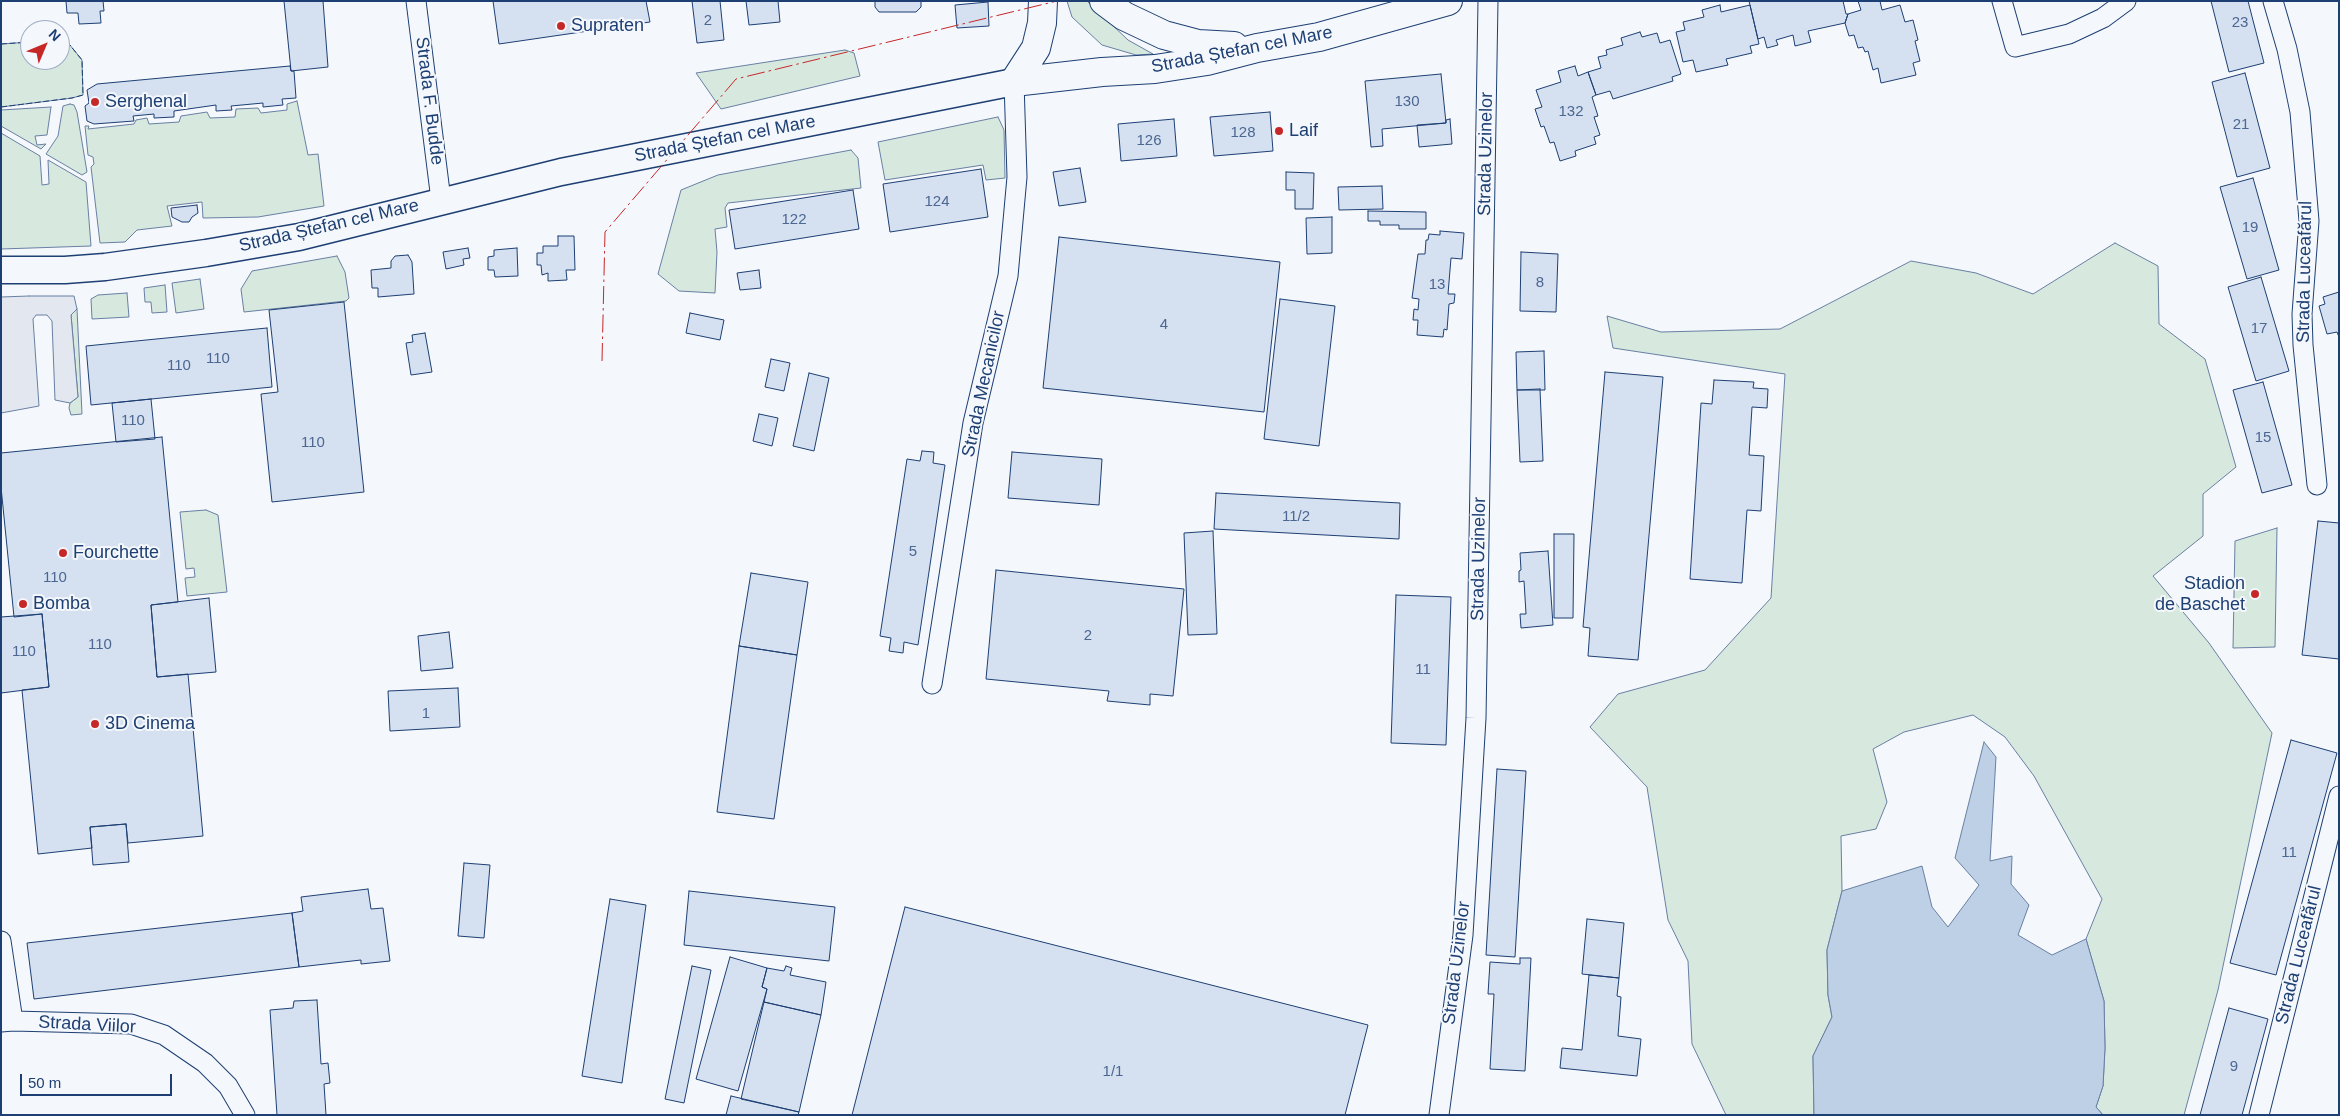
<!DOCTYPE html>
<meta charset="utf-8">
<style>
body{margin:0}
#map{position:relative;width:2340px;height:1116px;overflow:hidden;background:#f4f7fb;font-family:Helvetica,sans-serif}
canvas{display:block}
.frame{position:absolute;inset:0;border:2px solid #1d3f73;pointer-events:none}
.north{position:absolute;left:20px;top:20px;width:50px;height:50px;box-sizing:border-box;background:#f4f7fb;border:1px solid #9eadc5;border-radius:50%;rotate:45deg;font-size:14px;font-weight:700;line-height:20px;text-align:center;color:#1d3f73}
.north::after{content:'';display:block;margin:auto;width:18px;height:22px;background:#c62828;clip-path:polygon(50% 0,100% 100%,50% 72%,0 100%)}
.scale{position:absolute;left:20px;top:1074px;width:152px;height:22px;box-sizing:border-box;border:2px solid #1d3f73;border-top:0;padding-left:6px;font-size:15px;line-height:18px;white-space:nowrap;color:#1d3f73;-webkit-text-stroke:4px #f4f7fb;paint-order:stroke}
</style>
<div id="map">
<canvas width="2340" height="1116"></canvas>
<div class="frame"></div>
<div class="north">N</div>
<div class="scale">50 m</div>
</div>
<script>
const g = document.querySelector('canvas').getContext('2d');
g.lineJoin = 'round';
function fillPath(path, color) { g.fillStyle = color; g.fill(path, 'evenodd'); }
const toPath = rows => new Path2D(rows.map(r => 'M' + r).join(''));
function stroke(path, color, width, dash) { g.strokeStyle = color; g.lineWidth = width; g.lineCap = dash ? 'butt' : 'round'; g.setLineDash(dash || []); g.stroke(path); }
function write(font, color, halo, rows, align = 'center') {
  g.font = font + ' Helvetica,sans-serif'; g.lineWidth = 4; g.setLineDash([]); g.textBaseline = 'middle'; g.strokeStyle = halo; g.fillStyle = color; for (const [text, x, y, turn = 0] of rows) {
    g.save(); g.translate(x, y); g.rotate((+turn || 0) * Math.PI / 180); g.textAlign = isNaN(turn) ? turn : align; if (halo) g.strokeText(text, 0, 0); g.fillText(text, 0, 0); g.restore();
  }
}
const green = toPath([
 [1067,1,1087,1,1128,40,1153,54,1136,55,1102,45,1072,17,1067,1],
 [65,39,82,60,83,95,72,98,1,107,1,44,30,42,30,60,60,60,60,40,65,39],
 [845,50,854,53,860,76,721,109,696,73,845,50],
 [297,101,308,155,318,154,324,206,258,217,203,218,202,202,167,206,172,226,137,230,125,242,100,243,91,167,94,164,93,157,88,155,85,126,89,126,88,129,134,124,136,120,147,118,149,124,179,122,181,116,207,112,210,118,235,117,236,109,258,108,261,113,287,110,287,104,297,101],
 [70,104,74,105,77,112,87,172,82,175,46,154,58,136,63,106,70,104],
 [51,107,47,135,35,136,37,145,46,144,41,149,1,126,1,110,51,107],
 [998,117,1004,130,1005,178,986,180,983,165,885,180,878,142,998,117],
 [1,133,40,156,42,185,49,184,48,160,86,182,91,246,1,249,1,133],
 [851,150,858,158,861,188,728,203,725,208,727,227,715,229,717,252,715,293,679,291,658,274,681,190,718,175,851,150],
 [2115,243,2158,266,2159,324,2205,359,2236,467,2203,494,2203,536,2153,576,2209,643,2272,733,2218,990,2184,1115,2103,1115,2096,1107,2103,1086,2105,1048,2104,1001,2086,939,2102,899,2034,776,2005,737,1973,715,1904,732,1873,749,1887,802,1876,829,1841,836,1842,891,1827,950,1828,995,1832,1017,1813,1056,1814,1115,1726,1115,1692,1044,1688,961,1668,920,1647,787,1590,727,1618,694,1705,670,1771,598,1785,374,1613,348,1607,316,1661,332,1780,329,1911,261,1976,273,2033,294,2115,243],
 [337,256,345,272,349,298,346,301,244,312,241,289,252,271,337,256],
 [200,279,204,309,176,313,172,283,200,279],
 [165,285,167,312,152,313,151,302,145,302,144,288,165,285],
 [127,293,129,317,92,319,91,299,98,295,127,293],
 [77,309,82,414,71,415,69,408,70,403,78,397,71,315,77,309],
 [206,510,218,515,227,592,187,596,185,578,195,577,194,568,186,569,180,512,206,510],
 [2277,528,2275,647,2233,648,2235,541,2277,528]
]);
const parking = toPath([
 [29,296,74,296,77,309,71,315,78,397,70,403,55,400,52,321,47,315,36,315,33,319,39,406,1,413,1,297,29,296]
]);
const water = toPath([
 [1984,742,1996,757,1990,861,2012,856,2011,884,2029,905,2018,935,2052,955,2086,939,2104,1001,2105,1048,2103,1086,2096,1107,2103,1115,1814,1115,1813,1056,1832,1017,1828,995,1827,950,1842,891,1922,866,1932,907,1948,927,1979,885,1955,858,1984,742]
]);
const building = toPath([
 [66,1,103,1,104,11,100,11,101,23,79,24,78,13,67,13,66,1],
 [284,1,323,1,328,67,291,71,284,1],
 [493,1,646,1,650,22,499,44,493,1],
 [692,1,720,1,724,40,697,43,692,1],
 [746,1,778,1,780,22,749,25,746,1],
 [875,1,921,1,921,7,916,12,879,12,875,7,875,1],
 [1749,1,1843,1,1846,14,1848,14,1845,23,1808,31,1811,42,1795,46,1793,35,1776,40,1778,45,1767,48,1764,37,1758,39,1749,1],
 [1858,1,1880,1,1882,10,1900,5,1905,22,1913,20,1918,40,1915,41,1920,61,1913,63,1916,75,1881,83,1878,68,1873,70,1868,51,1865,52,1863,47,1858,48,1854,35,1849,36,1845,23,1848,14,1861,10,1858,1],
 [2211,1,2248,1,2264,63,2229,72,2211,1],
 [988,2,989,26,957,28,955,5,988,2],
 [1720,5,1721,12,1750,5,1759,44,1750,46,1752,53,1726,59,1728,65,1696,72,1693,60,1683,62,1676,32,1685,30,1683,22,1704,17,1702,10,1720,5],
 [1640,32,1642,37,1657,33,1660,43,1670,40,1681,74,1672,77,1673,81,1613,99,1610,91,1596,95,1588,72,1601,68,1598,57,1607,55,1606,50,1623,45,1621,38,1640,32],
 [290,66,291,71,294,71,296,98,282,99,283,105,263,107,263,103,231,106,232,110,216,111,216,105,174,111,174,117,154,118,154,114,133,116,134,121,94,124,87,121,85,106,89,103,87,90,97,84,290,66],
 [1575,66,1578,76,1588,72,1596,95,1592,97,1598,116,1594,117,1600,135,1594,137,1596,144,1575,151,1576,156,1560,161,1554,142,1550,143,1544,126,1541,127,1535,109,1542,107,1536,90,1561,82,1558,71,1575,66],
 [2245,73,2270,168,2237,177,2212,82,2245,73],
 [1441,74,1446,123,1382,129,1383,146,1371,147,1365,81,1441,74],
 [1270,112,1273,151,1214,156,1210,117,1270,112],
 [1174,119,1177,156,1121,161,1118,124,1174,119],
 [1450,119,1452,144,1419,147,1417,125,1446,123,1446,120,1450,119],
 [1080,168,1086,202,1059,206,1053,172,1080,168],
 [981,169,988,217,890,232,883,184,981,169],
 [1286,172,1314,173,1313,209,1295,209,1295,190,1286,190,1286,172],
 [2253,178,2279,270,2247,279,2220,187,2253,178],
 [1382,186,1383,209,1339,210,1338,187,1382,186],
 [853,190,859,229,735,249,729,210,853,190],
 [197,205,198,213,192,217,189,222,182,222,172,217,171,208,197,205],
 [1368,211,1426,212,1426,229,1399,229,1399,225,1380,225,1380,221,1368,221,1368,211],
 [1332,217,1332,253,1307,254,1306,218,1332,217],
 [1440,231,1464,233,1462,259,1451,258,1448,294,1455,294,1454,303,1449,304,1447,330,1444,329,1443,337,1417,335,1418,320,1413,320,1414,309,1418,310,1419,299,1412,298,1418,254,1425,254,1426,240,1428,240,1429,234,1440,235,1440,231],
 [558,236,574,236,575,270,566,270,567,280,548,281,548,273,542,275,541,265,537,265,537,253,543,253,543,246,558,246,558,236],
 [1059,237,1280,262,1264,412,1043,388,1059,237],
 [468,248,470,258,463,259,464,265,446,269,443,252,468,248],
 [517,248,518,276,495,277,494,270,488,270,488,257,494,256,494,250,517,248],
 [1521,252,1558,254,1556,312,1520,311,1521,252],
 [408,255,412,262,414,294,378,297,378,288,372,288,371,270,391,268,391,261,395,256,408,255],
 [759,270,761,288,740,290,737,273,759,270],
 [2261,277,2289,371,2256,381,2228,287,2261,277],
 [2339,292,2339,337,2337,332,2327,334,2319,306,2325,304,2323,297,2339,292],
 [1280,299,1335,306,1319,446,1264,439,1280,299],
 [344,302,364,492,272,502,261,394,278,392,269,310,344,302],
 [690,313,724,320,720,340,686,333,690,313],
 [267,328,272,387,91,405,86,346,267,328],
 [425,333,432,372,411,375,406,343,413,342,412,335,425,333],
 [1544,351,1545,390,1517,390,1516,352,1544,351],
 [771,359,790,363,784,391,765,387,771,359],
 [1605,372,1663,377,1638,660,1588,656,1590,628,1583,627,1605,372],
 [809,373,829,378,814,451,793,446,809,373],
 [1714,380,1754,382,1753,388,1768,389,1767,408,1752,407,1749,455,1764,456,1761,511,1747,510,1742,583,1690,579,1701,403,1712,404,1714,380],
 [2263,382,2292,485,2262,493,2233,390,2263,382],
 [1540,389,1543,461,1520,462,1517,390,1540,389],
 [151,399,155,439,116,442,112,403,151,399],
 [759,414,778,418,772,446,753,441,759,414],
 [162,437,178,602,151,605,157,677,188,674,203,836,128,843,126,824,90,827,92,848,38,854,22,690,49,687,42,614,14,617,1,487,1,453,162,437],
 [922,451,934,452,933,463,945,465,918,645,904,642,903,653,889,651,891,638,880,636,907,459,920,461,922,451],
 [1012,452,1102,459,1099,505,1008,498,1012,452],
 [1216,493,1400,503,1399,539,1214,529,1216,493],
 [2318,521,2339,523,2339,659,2302,655,2318,521],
 [1213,531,1217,634,1188,635,1184,533,1213,531],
 [1554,534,1574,534,1573,618,1554,618,1554,534],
 [1548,551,1553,625,1521,628,1520,614,1526,614,1524,581,1519,582,1519,571,1521,570,1520,553,1548,551],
 [996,570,1184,589,1173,696,1150,694,1150,705,1107,701,1109,691,986,679,996,570],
 [751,573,808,582,797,655,739,646,751,573],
 [1396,595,1451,597,1446,745,1391,743,1396,595],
 [209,598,216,672,157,677,151,605,209,598],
 [42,614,49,687,1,693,1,617,42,614],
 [449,632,453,668,421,671,418,636,449,632],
 [739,646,797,655,774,819,717,812,739,646],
 [458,688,460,727,390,731,388,691,458,688],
 [2291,740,2337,753,2276,975,2230,963,2291,740],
 [1497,769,1526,771,1515,957,1486,955,1497,769],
 [126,824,129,862,93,865,90,827,126,824],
 [464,863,490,865,484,938,458,936,464,863],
 [368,889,371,909,383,908,390,961,361,964,361,960,299,967,292,913,303,911,301,897,368,889],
 [689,891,835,907,829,961,684,945,689,891],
 [610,899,646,905,622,1083,582,1076,610,899],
 [905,907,1368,1025,1345,1115,852,1115,905,907],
 [292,913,299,967,34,999,27,943,292,913],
 [1587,919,1624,923,1619,978,1582,974,1587,919],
 [730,957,767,968,762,987,767,989,738,1091,696,1079,730,957],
 [1520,958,1531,958,1525,1071,1490,1069,1494,994,1488,994,1490,962,1520,964,1520,958],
 [692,966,711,970,684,1103,665,1099,692,966],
 [786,966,792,968,790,975,826,982,821,1015,764,1002,767,989,762,987,767,968,784,971,786,966],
 [1589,975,1619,978,1617,996,1621,997,1618,1036,1641,1039,1637,1076,1560,1068,1562,1048,1582,1050,1589,975],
 [317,1000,321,1064,328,1063,330,1083,324,1084,326,1115,277,1115,270,1010,293,1008,294,1001,317,1000],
 [764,1002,821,1015,799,1112,741,1099,764,1002],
 [2229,1008,2268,1019,2242,1115,2200,1115,2229,1008],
 [731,1096,799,1112,798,1115,726,1115,731,1096]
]);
const minor = toPath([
 [416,1,441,200],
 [2002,1,2015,47,2069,34,2103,18,2126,1],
 [2273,1,2287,49,2300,112,2309,221,2302,314,2303,345,2317,485],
 [932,684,973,423,1008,276,1017,177,1014,82],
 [1,941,13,1021,1,1022],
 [13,1021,131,1024,164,1035,205,1063,228,1086,245,1115],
 [1439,1115,1463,935,1476,718,1488,1],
 [2259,1115,2339,796]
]);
const secondary = toPath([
 [1,270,65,270,105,267,206,253,299,237,561,172,1014,82]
]);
const primary = toPath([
 [1104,1,1124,16,1164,35,1198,44,1234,46],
 [1014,82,1102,72,1155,69,1207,61,1257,48,1319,37,1448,1],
 [1014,82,1036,48,1042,23,1043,1]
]);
const fence = toPath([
 [1,44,30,42],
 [1,107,72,98,83,95,82,60,65,39,60,40]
]);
const power = toPath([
 [602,361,605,232,736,79,1057,1]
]);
const markers = [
 [561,26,5,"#c62828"],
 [95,102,5,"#c62828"],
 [1279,131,5,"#c62828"],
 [63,553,5,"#c62828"],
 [2255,594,5,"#c62828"],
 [23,604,5,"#c62828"],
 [95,724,5,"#c62828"]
];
const numberNames = [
 ["2",708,21],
 ["23",2240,23],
 ["130",1407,102],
 ["132",1571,112],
 ["21",2241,125],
 ["128",1243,133],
 ["126",1149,141],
 ["124",937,202],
 ["122",794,220],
 ["19",2250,228],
 ["8",1540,283],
 ["13",1437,285],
 ["4",1164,325],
 ["17",2259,329],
 ["110",218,359],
 ["110",179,366],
 ["110",133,421],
 ["15",2263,438],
 ["110",313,443],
 ["11/2",1296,517],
 ["5",913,552],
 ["110",55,578],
 ["2",1088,636],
 ["110",100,645],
 ["110",24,652],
 ["11",1423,670],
 ["1",426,714],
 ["11",2289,853],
 ["9",2234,1067],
 ["1/1",1113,1072]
];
const poiNames = [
 ["Supraten",571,26],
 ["Serghenal",105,102],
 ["Laif",1289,131],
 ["Fourchette",73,553],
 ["Stadion",2245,584,"right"],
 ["de Baschet",2245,605,"right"],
 ["Bomba",33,604],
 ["3D Cinema",105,724]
];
const streetNames = [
 ["Strada Ștefan cel Mare",1242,50,-11],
 ["Strada F. Budde",429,101,83],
 ["Strada Ștefan cel Mare",725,139,-11],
 ["Strada Uzinelor",1486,154,-89],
 ["Strada Ștefan cel Mare",329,226,-13],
 ["Strada Luceafărul",2305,272,-89],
 ["Strada Mecanicilor",984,384,-78],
 ["Strada Uzinelor",1479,559,-89],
 ["Strada Luceafărul",2299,955,-76],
 ["Strada Uzinelor",1457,963,-83],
 ["Strada Viilor",87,1025,3]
];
fillPath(green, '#d7e8df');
stroke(green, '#687fa3', 1);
fillPath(parking, '#e3e8f0');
stroke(parking, '#687fa3', 1);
fillPath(water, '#bed0e5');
stroke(water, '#687fa3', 1);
fillPath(building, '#d5e0f0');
stroke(building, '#1d3f73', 1);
stroke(minor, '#1d3f73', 21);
stroke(secondary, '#1d3f73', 29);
stroke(primary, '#1d3f73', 30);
stroke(minor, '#f4f7fb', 19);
stroke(secondary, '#f4f7fb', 26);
stroke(primary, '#f4f7fb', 28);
stroke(fence, '#1d3f73', 1, [6, 2.5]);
stroke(power, '#c62828', 1, [18, 4, 2.5, 4]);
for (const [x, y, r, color] of markers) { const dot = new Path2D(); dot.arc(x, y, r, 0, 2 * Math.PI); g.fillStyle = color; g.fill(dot); stroke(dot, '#f4f7fb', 2); }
write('15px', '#4b6792', null, numberNames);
write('18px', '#1d3f73', '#f4f7fb', poiNames, 'left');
write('18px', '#1d3f73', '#f4f7fb', streetNames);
</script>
